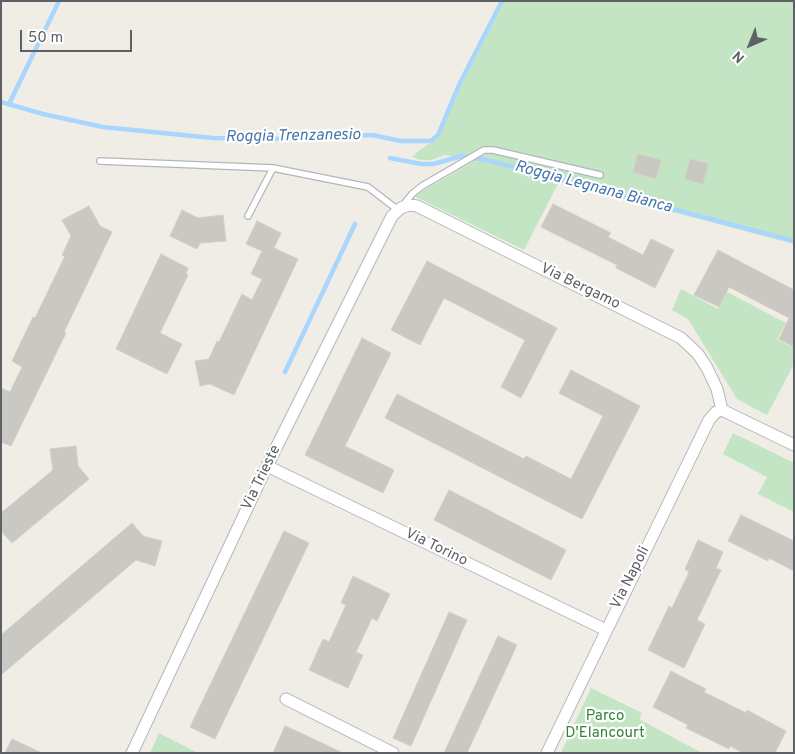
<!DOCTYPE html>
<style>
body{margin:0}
#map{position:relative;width:795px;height:754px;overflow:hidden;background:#efede6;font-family:Overpass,sans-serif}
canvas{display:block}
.frame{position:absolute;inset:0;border:2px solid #5d6165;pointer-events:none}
.north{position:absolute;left:725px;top:20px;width:50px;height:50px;-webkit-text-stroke:4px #fff;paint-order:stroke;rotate:224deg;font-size:14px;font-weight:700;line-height:20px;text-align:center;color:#5d6165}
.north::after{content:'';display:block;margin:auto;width:18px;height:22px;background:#5d6165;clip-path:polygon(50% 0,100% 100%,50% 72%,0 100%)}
.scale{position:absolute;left:20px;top:30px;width:112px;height:22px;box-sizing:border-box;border:2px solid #5d6165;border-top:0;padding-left:6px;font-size:15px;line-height:18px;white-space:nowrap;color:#5d6165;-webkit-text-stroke:4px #fff;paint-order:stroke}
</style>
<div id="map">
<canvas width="795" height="754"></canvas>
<div class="frame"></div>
<div class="north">N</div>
<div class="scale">50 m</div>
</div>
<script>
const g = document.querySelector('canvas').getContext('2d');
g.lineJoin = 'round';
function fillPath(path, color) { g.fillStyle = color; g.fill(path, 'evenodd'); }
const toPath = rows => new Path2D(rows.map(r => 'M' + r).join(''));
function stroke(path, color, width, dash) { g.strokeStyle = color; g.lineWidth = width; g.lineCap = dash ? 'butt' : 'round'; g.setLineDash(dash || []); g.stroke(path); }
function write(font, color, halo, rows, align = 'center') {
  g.font = font + ' Overpass,sans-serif'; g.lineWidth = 4.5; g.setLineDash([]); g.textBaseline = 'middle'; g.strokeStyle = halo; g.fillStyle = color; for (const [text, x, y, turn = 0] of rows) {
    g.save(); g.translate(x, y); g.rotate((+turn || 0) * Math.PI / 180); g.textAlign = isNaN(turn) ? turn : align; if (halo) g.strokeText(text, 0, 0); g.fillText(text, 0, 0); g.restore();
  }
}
const green = toPath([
 [504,1,794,1,794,244,559,182,524,250,414,196,474,161,445,155,431,160,421,160,412,157,417,152,439,137,461,86],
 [681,289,718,309,727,292,786,323,777,339,794,348,794,364,767,415,737,399,688,319,672,310],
 [733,433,794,463,794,512,758,494,767,477,723,454],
 [591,688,642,713,639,719,702,753,561,753],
 [159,733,198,753,150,753]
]);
const stream = toPath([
 [1,102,43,114,103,127,213,138,305,139,343,136,372,135,401,141,431,141,438,135,459,85,502,1],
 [9,104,59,1],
 [390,158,421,164,433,164,462,156,486,160,794,241],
 [285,372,355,224]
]);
const building = toPath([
 [638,154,661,160,656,179,633,172,638,154],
 [690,159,708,164,703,184,685,179,690,159],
 [553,204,611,233,608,237,643,255,651,239,674,250,655,288,616,268,617,265,541,227,553,204],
 [89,206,100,226,112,232,64,332,66,333,11,446,1,442,1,388,10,392,22,367,12,361,33,317,35,318,65,256,62,255,71,236,62,220,89,206],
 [182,210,198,218,223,215,226,241,200,243,197,249,170,236,182,210],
 [257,221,281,233,274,248,298,259,234,395,210,384,200,386,195,361,209,359,217,341,219,342,242,294,252,300,262,279,251,274,262,251,246,244,257,221],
 [718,250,794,290,794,347,779,339,789,318,729,287,719,307,694,295,718,250],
 [161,254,188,268,186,273,188,275,160,333,182,344,167,374,116,349,161,254],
 [427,261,557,328,521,398,501,387,525,340,444,298,420,345,391,330,427,261],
 [362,338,391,353,345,446,394,470,383,493,305,455,362,338],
 [571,370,640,406,582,519,385,418,397,394,524,459,526,456,571,479,603,416,559,393,571,370],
 [76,446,78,466,89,479,12,543,1,531,1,513,53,470,50,449,76,446],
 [449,490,566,550,551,580,434,520,449,490],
 [741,515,794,541,794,571,769,558,768,561,728,541,741,515],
 [132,523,143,536,162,541,155,566,136,560,1,675,1,635,132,523],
 [284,531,309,543,215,739,190,727,284,531],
 [698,540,723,552,716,568,721,570,697,620,705,624,684,668,648,650,669,606,672,608,689,572,685,569,698,540],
 [353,576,390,594,377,621,372,618,356,652,363,655,348,688,309,670,323,639,329,642,346,605,341,603,353,576],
 [449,612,467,620,411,746,393,738,449,612],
 [498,636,517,645,467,753,444,753,498,636],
 [671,671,706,689,704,692,746,713,747,710,786,731,775,753,743,753,730,746,729,749,686,728,688,725,653,707,671,671],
 [285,726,303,734,343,753,273,753,285,726],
 [12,739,42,753,5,753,12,739]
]);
const service = toPath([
 [100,161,273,168,368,187,398,210],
 [404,204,412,194,422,186,484,150,493,150,600,175],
 [248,216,273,168]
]);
const minor = toPath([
 [722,410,794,445],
 [267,466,606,630],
 [286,699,393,753],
 [132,753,267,466,392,216,401,208,409,205,417,206,681,338,698,354,707,368,717,389,722,410],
 [547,753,709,420,716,412,722,410]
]);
const streetNames = [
 ["Via Bergamo",580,287,26],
 ["Via Trieste",262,478,-64],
 ["Via Torino",436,548,26],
 ["Via Napoli",631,578,-63]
];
const parkNames = [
 ["Parco",605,717],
 ["D'Elancourt",605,734]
];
const waterNames = [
 ["Roggia Trenzanesio",293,137,-1],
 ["Roggia Legnana Bianca",593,188,15]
];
fillPath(green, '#c3e5c4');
stroke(stream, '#a9d6fc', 4.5);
fillPath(building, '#cac8c2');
stroke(building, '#d4cfc4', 1);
stroke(service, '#b3b6ba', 8);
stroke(minor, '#b3b6ba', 13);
stroke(service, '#fff', 5.5);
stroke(minor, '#fff', 11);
write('15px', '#5d6165', '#fff', streetNames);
write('15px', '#38823d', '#fff', parkNames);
write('italic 16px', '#4577ae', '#fff', waterNames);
</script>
